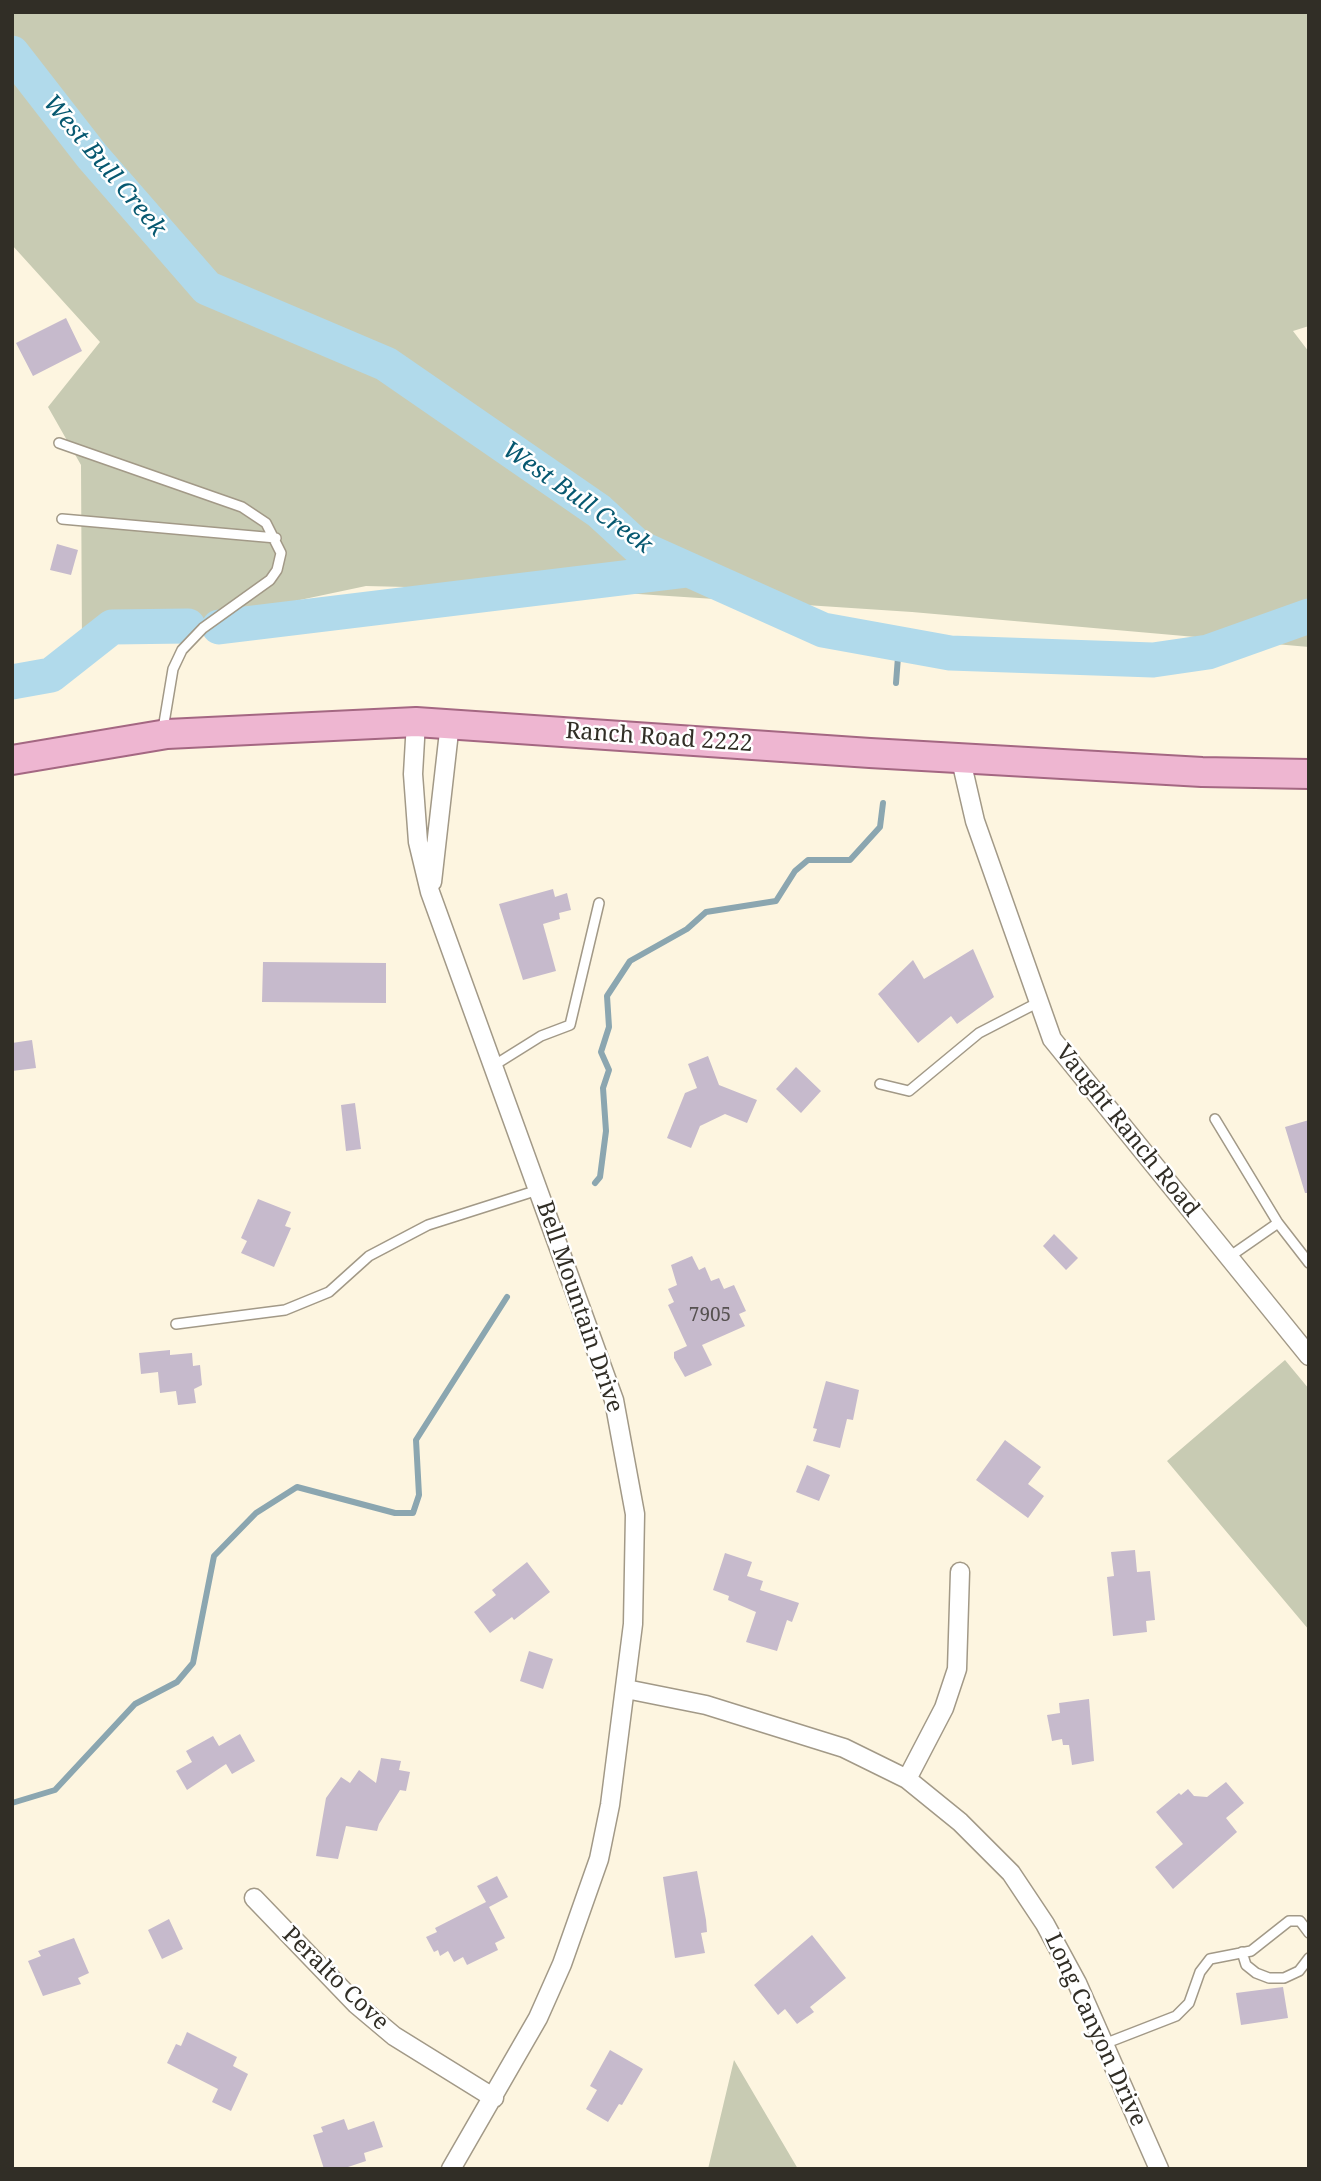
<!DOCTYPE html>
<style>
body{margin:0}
#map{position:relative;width:1321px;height:2181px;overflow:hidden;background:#fdf5e0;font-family:"Noto Serif",serif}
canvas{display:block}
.frame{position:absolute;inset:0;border:14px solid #312e26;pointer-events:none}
</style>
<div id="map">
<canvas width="1321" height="2181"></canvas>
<div class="frame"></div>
</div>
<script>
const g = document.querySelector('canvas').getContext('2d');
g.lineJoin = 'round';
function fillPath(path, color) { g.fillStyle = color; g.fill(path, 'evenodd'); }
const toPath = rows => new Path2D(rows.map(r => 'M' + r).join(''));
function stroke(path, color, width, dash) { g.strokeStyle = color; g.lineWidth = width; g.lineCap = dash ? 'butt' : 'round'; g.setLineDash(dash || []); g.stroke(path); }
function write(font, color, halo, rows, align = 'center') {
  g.font = font + ' "Noto Serif",serif'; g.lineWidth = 5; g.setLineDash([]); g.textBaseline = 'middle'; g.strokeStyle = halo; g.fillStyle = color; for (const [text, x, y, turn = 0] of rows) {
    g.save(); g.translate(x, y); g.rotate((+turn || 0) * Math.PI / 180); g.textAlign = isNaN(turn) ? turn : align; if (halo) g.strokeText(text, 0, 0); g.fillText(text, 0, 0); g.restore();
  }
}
const green = toPath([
 [12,12,1309,12,1309,326,1293,331,1309,352,1309,647,912,612,608,592,366,586,82,646,81,465,48,407,100,342,12,245],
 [1285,1360,1309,1389,1309,1630,1167,1461],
 [734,2060,798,2169,708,2169]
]);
const stream = toPath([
 [896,683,899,644],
 [595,1183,600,1177,606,1131,603,1088,609,1070,601,1052,609,1027,607,996,630,961,687,929,706,912,776,901,795,871,808,860,850,860,880,827,883,803],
 [12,1803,55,1790,135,1704,177,1682,193,1663,214,1556,256,1513,297,1487,395,1513,413,1513,419,1495,416,1440,507,1297]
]);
const river = toPath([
 [12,53,92,156,207,288,386,364,599,511,638,547,823,630,950,653,1153,660,1208,652,1309,616],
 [219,627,688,570],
 [12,682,51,675,112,627,188,626]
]);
const building = toPath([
 [66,318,82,351,33,376,16,343],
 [57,544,78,550,71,575,50,570],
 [553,889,555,897,567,893,571,910,559,913,560,919,543,924,556,971,523,980,499,904],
 [973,949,994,997,957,1024,951,1016,918,1043,878,994,913,960,924,979],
 [263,962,386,963,386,1003,262,1002],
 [32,1040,36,1068,12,1071,12,1043],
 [708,1056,719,1085,757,1100,747,1123,725,1114,700,1126,691,1148,667,1138,685,1093,697,1088,688,1064],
 [796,1067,821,1091,801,1113,776,1089],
 [355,1103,361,1149,346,1151,341,1105],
 [1309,1120,1309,1193,1305,1193,1285,1127],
 [258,1199,291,1212,285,1226,291,1228,274,1267,241,1253,247,1241,241,1238],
 [1054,1234,1078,1258,1066,1270,1043,1246],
 [692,1256,699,1270,705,1267,711,1281,719,1278,724,1289,734,1285,746,1311,739,1314,745,1326,702,1345,712,1365,685,1377,674,1358,674,1352,687,1346,668,1305,674,1302,668,1289,677,1285,671,1265],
 [170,1350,170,1355,192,1353,193,1366,200,1365,202,1385,194,1389,196,1403,178,1405,176,1391,160,1393,158,1372,141,1374,139,1353],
 [826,1381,859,1390,853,1420,847,1419,840,1448,813,1441,817,1429,813,1428],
 [1005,1440,1041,1467,1028,1484,1044,1496,1028,1518,976,1480],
 [807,1465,830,1475,819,1501,796,1492],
 [1135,1550,1137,1572,1150,1571,1155,1620,1146,1621,1147,1632,1113,1636,1107,1577,1114,1576,1111,1552],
 [725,1553,752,1562,747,1576,763,1581,760,1590,799,1603,792,1622,787,1620,777,1651,746,1642,756,1612,728,1600,729,1596,713,1590],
 [527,1562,550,1592,514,1620,512,1617,490,1633,474,1612,496,1595,492,1590],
 [529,1651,553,1659,543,1689,520,1681],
 [1089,1699,1094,1761,1072,1765,1069,1745,1063,1745,1062,1739,1052,1741,1047,1715,1060,1713,1059,1703],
 [240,1734,255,1761,232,1774,226,1764,187,1790,176,1771,192,1762,186,1751,213,1736,219,1746],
 [381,1758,401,1761,399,1770,410,1772,406,1791,400,1790,379,1824,377,1831,346,1826,338,1859,316,1856,326,1798,341,1777,350,1783,359,1770,376,1783],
 [1226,1782,1244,1803,1226,1818,1237,1832,1173,1889,1155,1867,1183,1844,1156,1812,1179,1793,1181,1795,1188,1789,1194,1796,1207,1797],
 [697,1871,706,1920,707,1932,701,1933,705,1953,675,1958,663,1877],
 [497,1876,508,1897,489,1907,505,1938,495,1943,498,1950,467,1965,463,1957,454,1962,448,1951,440,1956,438,1950,434,1952,426,1937,437,1932,435,1928,486,1902,477,1886],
 [169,1919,183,1949,162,1959,148,1930],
 [812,1935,846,1978,810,2007,814,2012,797,2024,785,2009,778,2015,754,1985],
 [74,1938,89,1973,78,1978,81,1984,43,1996,28,1961,41,1956,38,1951],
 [1283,1987,1288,2018,1241,2025,1236,1993],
 [187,2032,237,2057,233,2066,248,2074,231,2111,212,2102,218,2089,167,2063,176,2044,181,2046],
 [610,2050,643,2069,622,2105,619,2104,608,2122,586,2109,597,2090,590,2086],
 [344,2119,348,2130,374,2121,383,2147,364,2153,366,2161,342,2169,324,2169,313,2135,323,2132,321,2127]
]);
const service = toPath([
 [59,443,242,507,266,523,281,553,277,570,270,580,203,628,182,650,173,669,163,729],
 [62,519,276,538],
 [493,1066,541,1036,570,1025,599,903],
 [880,1084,909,1091,979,1033,1039,1002],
 [1215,1119,1278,1223,1309,1263],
 [1229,1257,1278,1223],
 [176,1324,285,1310,329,1292,369,1256,428,1225,538,1190],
 [1242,1952,1246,1965,1256,1973,1269,1978,1284,1978,1299,1971,1309,1958],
 [1104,2044,1176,2016,1189,2003,1200,1972,1210,1959,1251,1951,1289,1921,1300,1921,1309,1933]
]);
const minor = toPath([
 [416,722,413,774,418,842,430,892,614,1400,635,1514,633,1624,610,1805,599,1859,562,1964,538,2018,451,2169],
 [960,756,975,821,1052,1039,1309,1356],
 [432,882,450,723],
 [626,1689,706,1705,844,1748,907,1779,960,1822,1011,1873,1045,1924,1077,1983,1159,2169],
 [907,1779,944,1708,957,1669,960,1572],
 [254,1898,356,2004,394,2036,494,2098]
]);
const primary = toPath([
 [12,760,167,734,416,722,870,753,1202,772,1309,774]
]);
const numberNames = [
 ["7905",710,1316]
];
const streetNames = [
 ["Ranch Road 2222",659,738,4],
 ["Vaught Ranch Road",1127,1131,51],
 ["Bell Mountain Drive",579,1307,71],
 ["Peralto Cove",335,1979,44],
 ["Long Canyon Drive",1095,2030,65]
];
const waterNames = [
 ["West Bull Creek",104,166,50],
 ["West Bull Creek",577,498,35]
];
fillPath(green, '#c8cbb3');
stroke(stream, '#8ba6b0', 6);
stroke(river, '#b1daeb', 35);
fillPath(building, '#c6bacc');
stroke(service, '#a29987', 12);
stroke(minor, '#a29987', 21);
stroke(primary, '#a46782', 32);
stroke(service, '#fff', 9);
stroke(minor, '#fff', 18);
stroke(primary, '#eeb6d1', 28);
write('19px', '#565150', null, numberNames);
write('23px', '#312e26', '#fff', streetNames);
write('italic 24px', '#065870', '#fff', waterNames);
</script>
